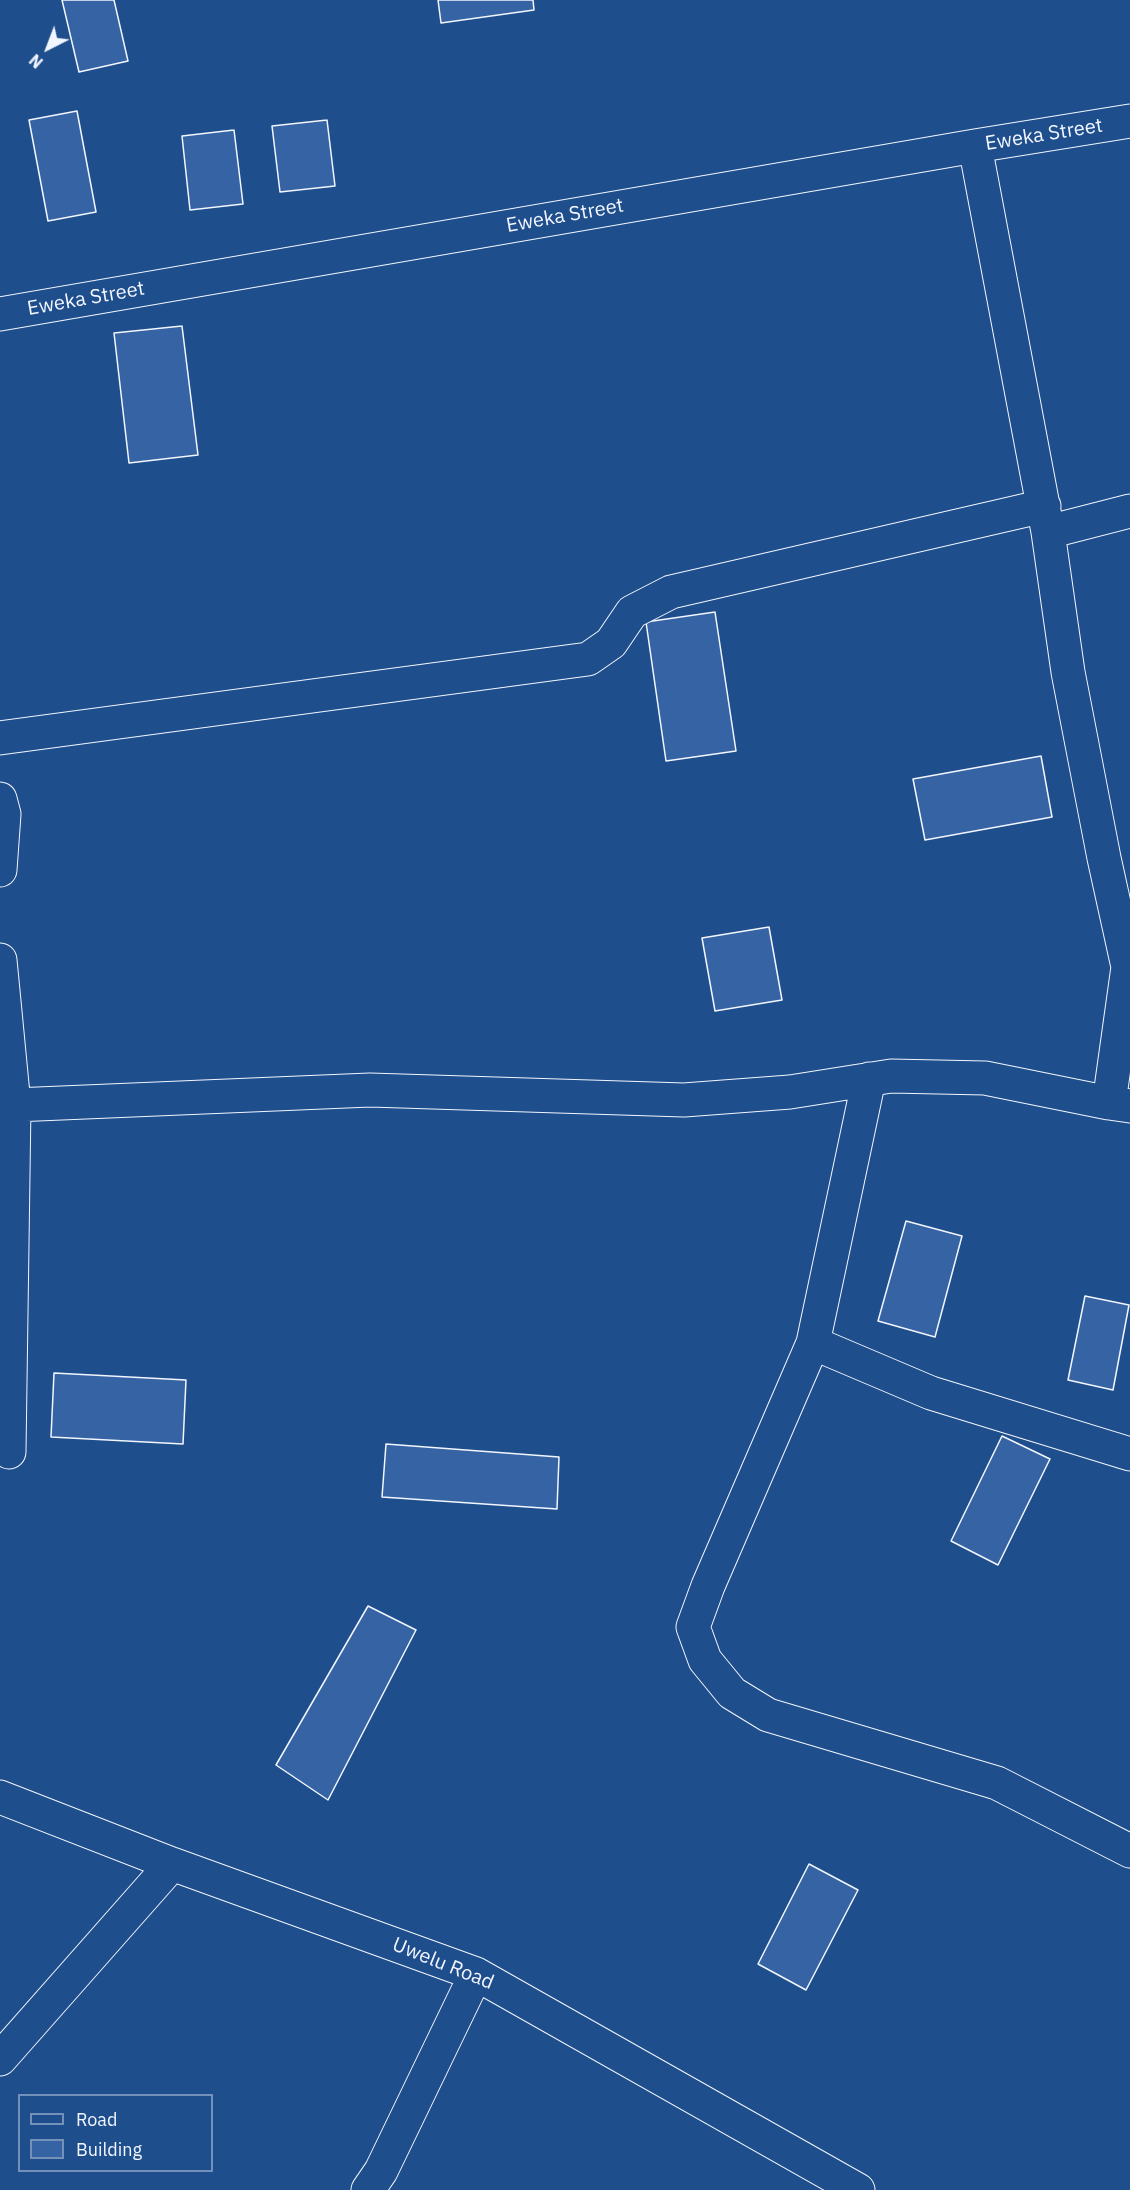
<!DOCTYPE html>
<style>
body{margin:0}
#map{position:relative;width:1130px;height:2190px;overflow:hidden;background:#1f4e8c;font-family:"IBM Plex Sans",sans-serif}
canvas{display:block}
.legend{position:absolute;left:18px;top:2094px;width:195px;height:78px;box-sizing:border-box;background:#1f4e8c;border:2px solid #7391ba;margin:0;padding:8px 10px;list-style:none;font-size:18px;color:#f2f6ff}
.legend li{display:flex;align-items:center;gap:12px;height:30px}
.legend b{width:30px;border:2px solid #7391ba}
.north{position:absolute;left:18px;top:18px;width:60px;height:60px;-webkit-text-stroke:4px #1f4e8c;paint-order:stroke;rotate:222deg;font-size:16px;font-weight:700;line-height:24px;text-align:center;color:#f2f6ff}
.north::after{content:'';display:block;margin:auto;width:21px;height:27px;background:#f2f6ff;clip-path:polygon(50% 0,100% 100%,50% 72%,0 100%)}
</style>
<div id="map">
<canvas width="1130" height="2190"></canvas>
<ul class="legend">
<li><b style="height:8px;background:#1f4e8c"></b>Road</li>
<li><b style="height:16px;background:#3563a3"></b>Building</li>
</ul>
<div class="north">N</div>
</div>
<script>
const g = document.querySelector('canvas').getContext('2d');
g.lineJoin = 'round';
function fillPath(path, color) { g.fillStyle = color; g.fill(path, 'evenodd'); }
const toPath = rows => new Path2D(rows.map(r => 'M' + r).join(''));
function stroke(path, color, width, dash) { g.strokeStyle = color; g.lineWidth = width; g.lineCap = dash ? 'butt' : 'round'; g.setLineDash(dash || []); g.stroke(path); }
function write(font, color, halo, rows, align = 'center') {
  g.font = font + ' "IBM Plex Sans",sans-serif'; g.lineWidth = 4.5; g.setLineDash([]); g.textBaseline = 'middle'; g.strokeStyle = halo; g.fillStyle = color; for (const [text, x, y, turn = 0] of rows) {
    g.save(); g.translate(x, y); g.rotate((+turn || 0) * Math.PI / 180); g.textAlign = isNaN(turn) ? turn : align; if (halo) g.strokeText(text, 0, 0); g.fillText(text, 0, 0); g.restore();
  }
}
const building = toPath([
 [62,0,114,0,128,61,79,72,62,0],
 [438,0,533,0,534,10,441,23,438,0],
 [77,111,96,212,48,221,29,120,77,111],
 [327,120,335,186,280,192,272,126,327,120],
 [234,130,243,204,190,210,182,136,234,130],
 [182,326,198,455,129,463,114,333,182,326],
 [715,612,736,751,666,761,646,622,715,612],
 [1041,756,1052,817,925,840,913,779,1041,756],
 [769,927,782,1000,715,1011,702,938,769,927],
 [906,1221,962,1236,935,1337,878,1321,906,1221],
 [1085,1296,1129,1305,1113,1390,1068,1380,1085,1296],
 [54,1373,186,1380,183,1444,51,1437,54,1373],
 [1002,1436,1050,1459,998,1565,951,1541,1002,1436],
 [386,1444,559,1457,557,1509,382,1497,386,1444],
 [368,1606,416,1630,328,1800,276,1765,368,1606],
 [809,1864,858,1890,806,1990,758,1964,809,1864]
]);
const minor = toPath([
 [975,146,1048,532,1068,672,1104,858,1128,967,1109,1103],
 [0,314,975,146,1130,121],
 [1048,532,1130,511],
 [0,738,588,659,611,643,632,612,671,592,1044,506],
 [0,799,4,814,0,870],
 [0,960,14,1105,9,1452],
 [869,1079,813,1343,708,1586,693,1627,705,1660,732,1693,768,1715,997,1783,1130,1851],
 [0,1108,14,1105,370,1090,684,1100,790,1092,891,1076,985,1078,1109,1103,1130,1106],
 [813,1343,931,1393,1130,1454],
 [0,1797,172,1864,476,1974,858,2190],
 [0,2059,172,1864],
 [368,2190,381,2171,476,1974]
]);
const streetNames = [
 ["Eweka Street",1044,135,-9],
 ["Eweka Street",565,216,-10],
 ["Eweka Street",86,299,-10],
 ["Uwelu Road",443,1964,22]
];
fillPath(building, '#3563a3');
stroke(building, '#f2f6ff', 1.5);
stroke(minor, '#f2f6ff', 35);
stroke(minor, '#1f4e8c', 33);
write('20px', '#f2f6ff', '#1f4e8c', streetNames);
</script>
